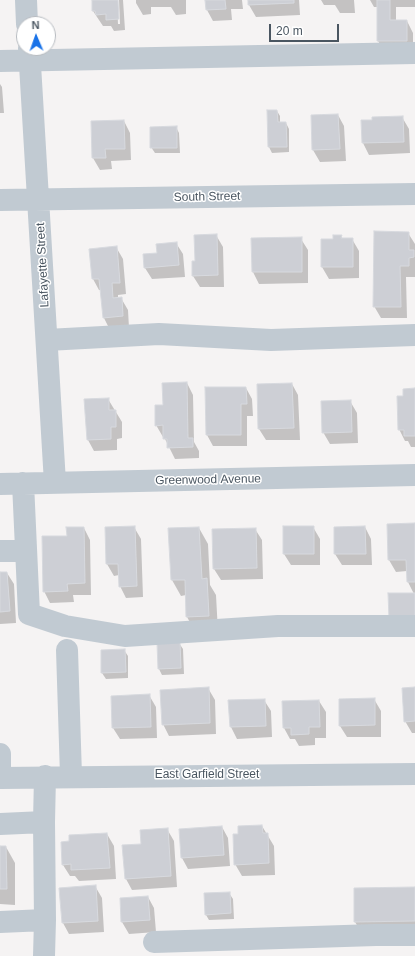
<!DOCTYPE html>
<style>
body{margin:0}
#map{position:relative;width:415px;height:956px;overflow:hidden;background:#f5f3f3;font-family:Helvetica,sans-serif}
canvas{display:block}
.north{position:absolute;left:16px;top:16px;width:40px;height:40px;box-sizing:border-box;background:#fff;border:1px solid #b7bbc0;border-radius:50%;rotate:358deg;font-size:11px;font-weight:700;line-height:16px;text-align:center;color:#4a5661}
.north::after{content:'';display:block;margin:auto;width:14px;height:18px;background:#1a73e8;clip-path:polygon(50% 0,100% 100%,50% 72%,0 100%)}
.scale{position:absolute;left:269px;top:24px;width:70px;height:18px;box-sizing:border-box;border:2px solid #4a5661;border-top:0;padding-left:5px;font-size:12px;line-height:14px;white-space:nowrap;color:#4a5661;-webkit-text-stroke:3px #fff;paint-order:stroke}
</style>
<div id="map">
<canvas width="415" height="956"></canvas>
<div class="north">N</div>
<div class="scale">20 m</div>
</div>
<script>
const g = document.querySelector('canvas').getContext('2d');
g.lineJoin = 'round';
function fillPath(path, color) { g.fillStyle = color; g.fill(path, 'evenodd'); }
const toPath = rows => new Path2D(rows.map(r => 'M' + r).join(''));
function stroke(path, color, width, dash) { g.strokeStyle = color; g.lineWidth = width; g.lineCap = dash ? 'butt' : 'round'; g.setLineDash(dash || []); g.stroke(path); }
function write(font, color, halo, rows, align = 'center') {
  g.font = font + ' Helvetica,sans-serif'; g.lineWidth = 3; g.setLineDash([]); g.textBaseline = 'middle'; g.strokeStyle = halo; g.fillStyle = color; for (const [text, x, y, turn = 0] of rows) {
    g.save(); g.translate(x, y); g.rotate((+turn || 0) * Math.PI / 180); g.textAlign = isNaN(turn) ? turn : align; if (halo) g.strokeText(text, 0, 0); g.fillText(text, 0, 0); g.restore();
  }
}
const shadow = toPath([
 [117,0,118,24,120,24,119,0,123,0,125,30,114,31,111,26,103,26,93,11],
 [136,0,186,0,186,14,176,15,171,7,151,7,151,14,143,15,136,3],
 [206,0,242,0,243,9,231,9,232,20,213,21,207,10],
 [249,0,299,0,300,15,256,17,249,5],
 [321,0,354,0,355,13,340,13,335,5,324,5],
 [370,0,415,0,415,7,396,7,396,21,407,21,413,33,413,53,385,52,378,41,378,7,374,7],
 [0,84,2,87,4,113,0,113],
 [277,111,280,116,280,123,286,123,289,129,289,152,272,153,269,147],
 [338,115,344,126,346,161,320,162,313,150,312,116],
 [402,117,409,129,410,153,369,155,363,143,362,121],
 [124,121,130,133,131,160,111,161,112,169,100,170,93,158,92,122],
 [176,127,179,133,180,153,155,153,151,147],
 [408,233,415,244,415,277,406,277,407,318,381,318,374,306],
 [216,235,223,247,224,287,200,287,193,276],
 [341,236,343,239,352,239,359,251,359,278,329,279,322,267,322,240,334,240],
 [252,239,301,239,308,250,308,283,259,284,253,272],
 [176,243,183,254,185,277,152,279,145,268,158,254],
 [116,247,123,259,126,294,118,295,118,299,121,298,128,310,129,328,110,330,104,318,101,290,99,290,93,279],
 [187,383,193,395,194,442,199,451,199,458,175,459,164,437,163,437,156,425,164,406],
 [292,384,298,395,300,440,266,440,259,429],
 [246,388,252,399,253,416,247,416,247,446,213,446,207,435],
 [415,389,415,447,411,447,408,441,405,441,399,429,404,397],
 [108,399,122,422,122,438,117,439,117,450,94,451,88,440],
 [350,401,357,413,358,443,330,444,323,432],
 [415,524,415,630,414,594,408,582,407,571,396,572,389,560,388,525],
 [134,527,141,539,143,597,126,598,120,586,119,575,114,576,107,564,106,528],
 [313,527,320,539,320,565,291,565,284,554],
 [365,527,371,539,372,565,342,565,335,554],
 [84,528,90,540,91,595,73,595,74,602,50,603,44,591,68,537],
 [199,528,208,544,210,585,216,595,218,632,196,633,187,617,186,595,181,596,172,580],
 [255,529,262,540,263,579,221,580,214,569],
 [0,573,7,573,14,584,16,623,0,624],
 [179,643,183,649,184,674,162,675,159,669,158,644],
 [124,650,128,656,128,678,106,679,102,673],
 [208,688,215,700,216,734,169,736,163,724],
 [415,688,415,733,412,733,405,721],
 [149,695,156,707,157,738,120,739,113,728],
 [374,699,381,711,381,737,347,737,340,726],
 [264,700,271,711,272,737,237,739,231,727,229,701],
 [319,701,326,712,326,738,315,738,315,745,299,746,295,739,290,739,284,728],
 [262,826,274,846,275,875,242,876,235,864],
 [222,827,228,838,230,866,188,869,182,858],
 [167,829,174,841,177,887,132,890,126,879],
 [107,834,114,846,116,879,79,881,75,876,70,876,63,865],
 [0,847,6,847,15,863,15,905,0,904],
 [95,886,102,898,104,932,69,934,63,923],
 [415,888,415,937,365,938,355,922],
 [229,893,233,899,234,919,209,920,206,915],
 [148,897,154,908,156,932,129,934,122,922,121,899]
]);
const building = toPath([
 [92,0,118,0,119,19,106,20,106,14,96,15,95,11,92,11,92,0],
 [205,0,225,0,226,9,206,10,205,0],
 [248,0,294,0,294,3,248,5,248,0],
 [377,0,390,0,390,20,407,20,407,41,377,41,377,0],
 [267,110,277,110,278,122,286,122,287,147,268,147,267,110],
 [338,114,340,149,312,150,311,115,338,114],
 [403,116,404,142,362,143,361,120,372,120,372,117,403,116],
 [124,120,125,149,105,149,106,158,92,158,91,121,124,120],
 [177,126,177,148,150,148,150,127,177,126],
 [374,231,409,232,409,250,414,250,414,257,409,258,409,266,400,266,401,307,373,307,374,231],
 [217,234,218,275,192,276,192,261,195,261,194,235,217,234],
 [333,235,342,235,341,238,353,238,353,267,321,267,321,239,333,239,333,235],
 [302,237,302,272,252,272,251,238,302,237],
 [177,242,179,265,144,268,143,254,157,253,156,244,177,242],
 [117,246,120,283,112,283,113,298,122,297,123,316,103,318,99,279,92,279,89,249,117,246],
 [187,382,188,438,193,438,193,447,167,448,167,439,163,439,163,425,155,426,155,405,163,405,162,383,187,382],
 [292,383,294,428,258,429,257,384,292,383],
 [205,387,246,387,247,404,241,404,241,435,206,435,205,387],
 [415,388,415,436,404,436,404,430,398,430,397,396,403,396,403,389,415,388],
 [109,398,109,410,116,410,116,427,111,427,111,439,87,440,84,399,109,398],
 [351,400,352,432,322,433,321,401,351,400],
 [415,523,415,582,407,582,406,560,388,560,387,524,415,523],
 [135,526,137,586,119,587,118,564,106,564,105,527,135,526],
 [283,526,314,526,314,554,283,554,283,526],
 [365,526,366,554,334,554,334,527,365,526],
 [66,527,84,527,85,583,67,584,68,591,43,592,42,536,67,536,66,527],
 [199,527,202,579,207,578,209,616,186,617,185,580,171,580,168,528,199,527],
 [256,528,257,568,213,569,212,529,256,528],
 [0,572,7,572,10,611,0,612,0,572],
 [388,593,415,593,415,619,389,619,388,593],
 [180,642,181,668,158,669,157,643,180,642],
 [125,649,126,672,101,673,101,650,125,649],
 [209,687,210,723,162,725,160,690,209,687],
 [415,687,415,721,404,722,402,688,415,687],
 [150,694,151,727,112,728,111,696,150,694],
 [375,698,375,725,339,726,339,699,375,698],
 [265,699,266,726,230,727,228,700,265,699],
 [319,700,320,727,309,727,309,734,291,735,291,728,283,728,282,701,319,700],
 [262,825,263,833,268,833,269,863,234,865,233,834,238,834,238,826,262,825],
 [222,826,224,855,181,858,179,829,222,826],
 [168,828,171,876,125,879,122,845,141,844,140,830,168,828],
 [107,833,110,868,71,870,71,864,62,865,61,842,69,841,69,835,107,833],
 [0,846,6,846,7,889,0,889,0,846],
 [96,885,98,921,62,923,59,888,96,885],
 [415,887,415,921,354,922,354,888,415,887],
 [230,892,231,913,205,915,204,893,230,892],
 [148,896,150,920,121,922,120,898,148,896]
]);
const minor = toPath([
 [26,0,27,24],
 [29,48,55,483],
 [0,61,415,53],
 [0,200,415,194],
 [47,340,159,334,271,340,415,335],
 [23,483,29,614,65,626,125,636,278,626,415,626],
 [0,484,415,475],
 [0,551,26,551],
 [67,650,71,776],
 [0,754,0,778],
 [0,778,415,774],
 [0,824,44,822],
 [0,922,45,920],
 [154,942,376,935,415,935],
 [44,956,45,920,44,822,45,776]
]);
const streetNames = [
 ["South Street",207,197,-1],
 ["Lafayette Street",43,265,-93],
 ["Greenwood Avenue",208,480,-1],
 ["East Garfield Street",207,775]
];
fillPath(shadow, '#0003');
fillPath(building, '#cdcfd5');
stroke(building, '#d7d9de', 1);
stroke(minor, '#c1cad2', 22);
write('12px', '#4a5661', '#fff', streetNames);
</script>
